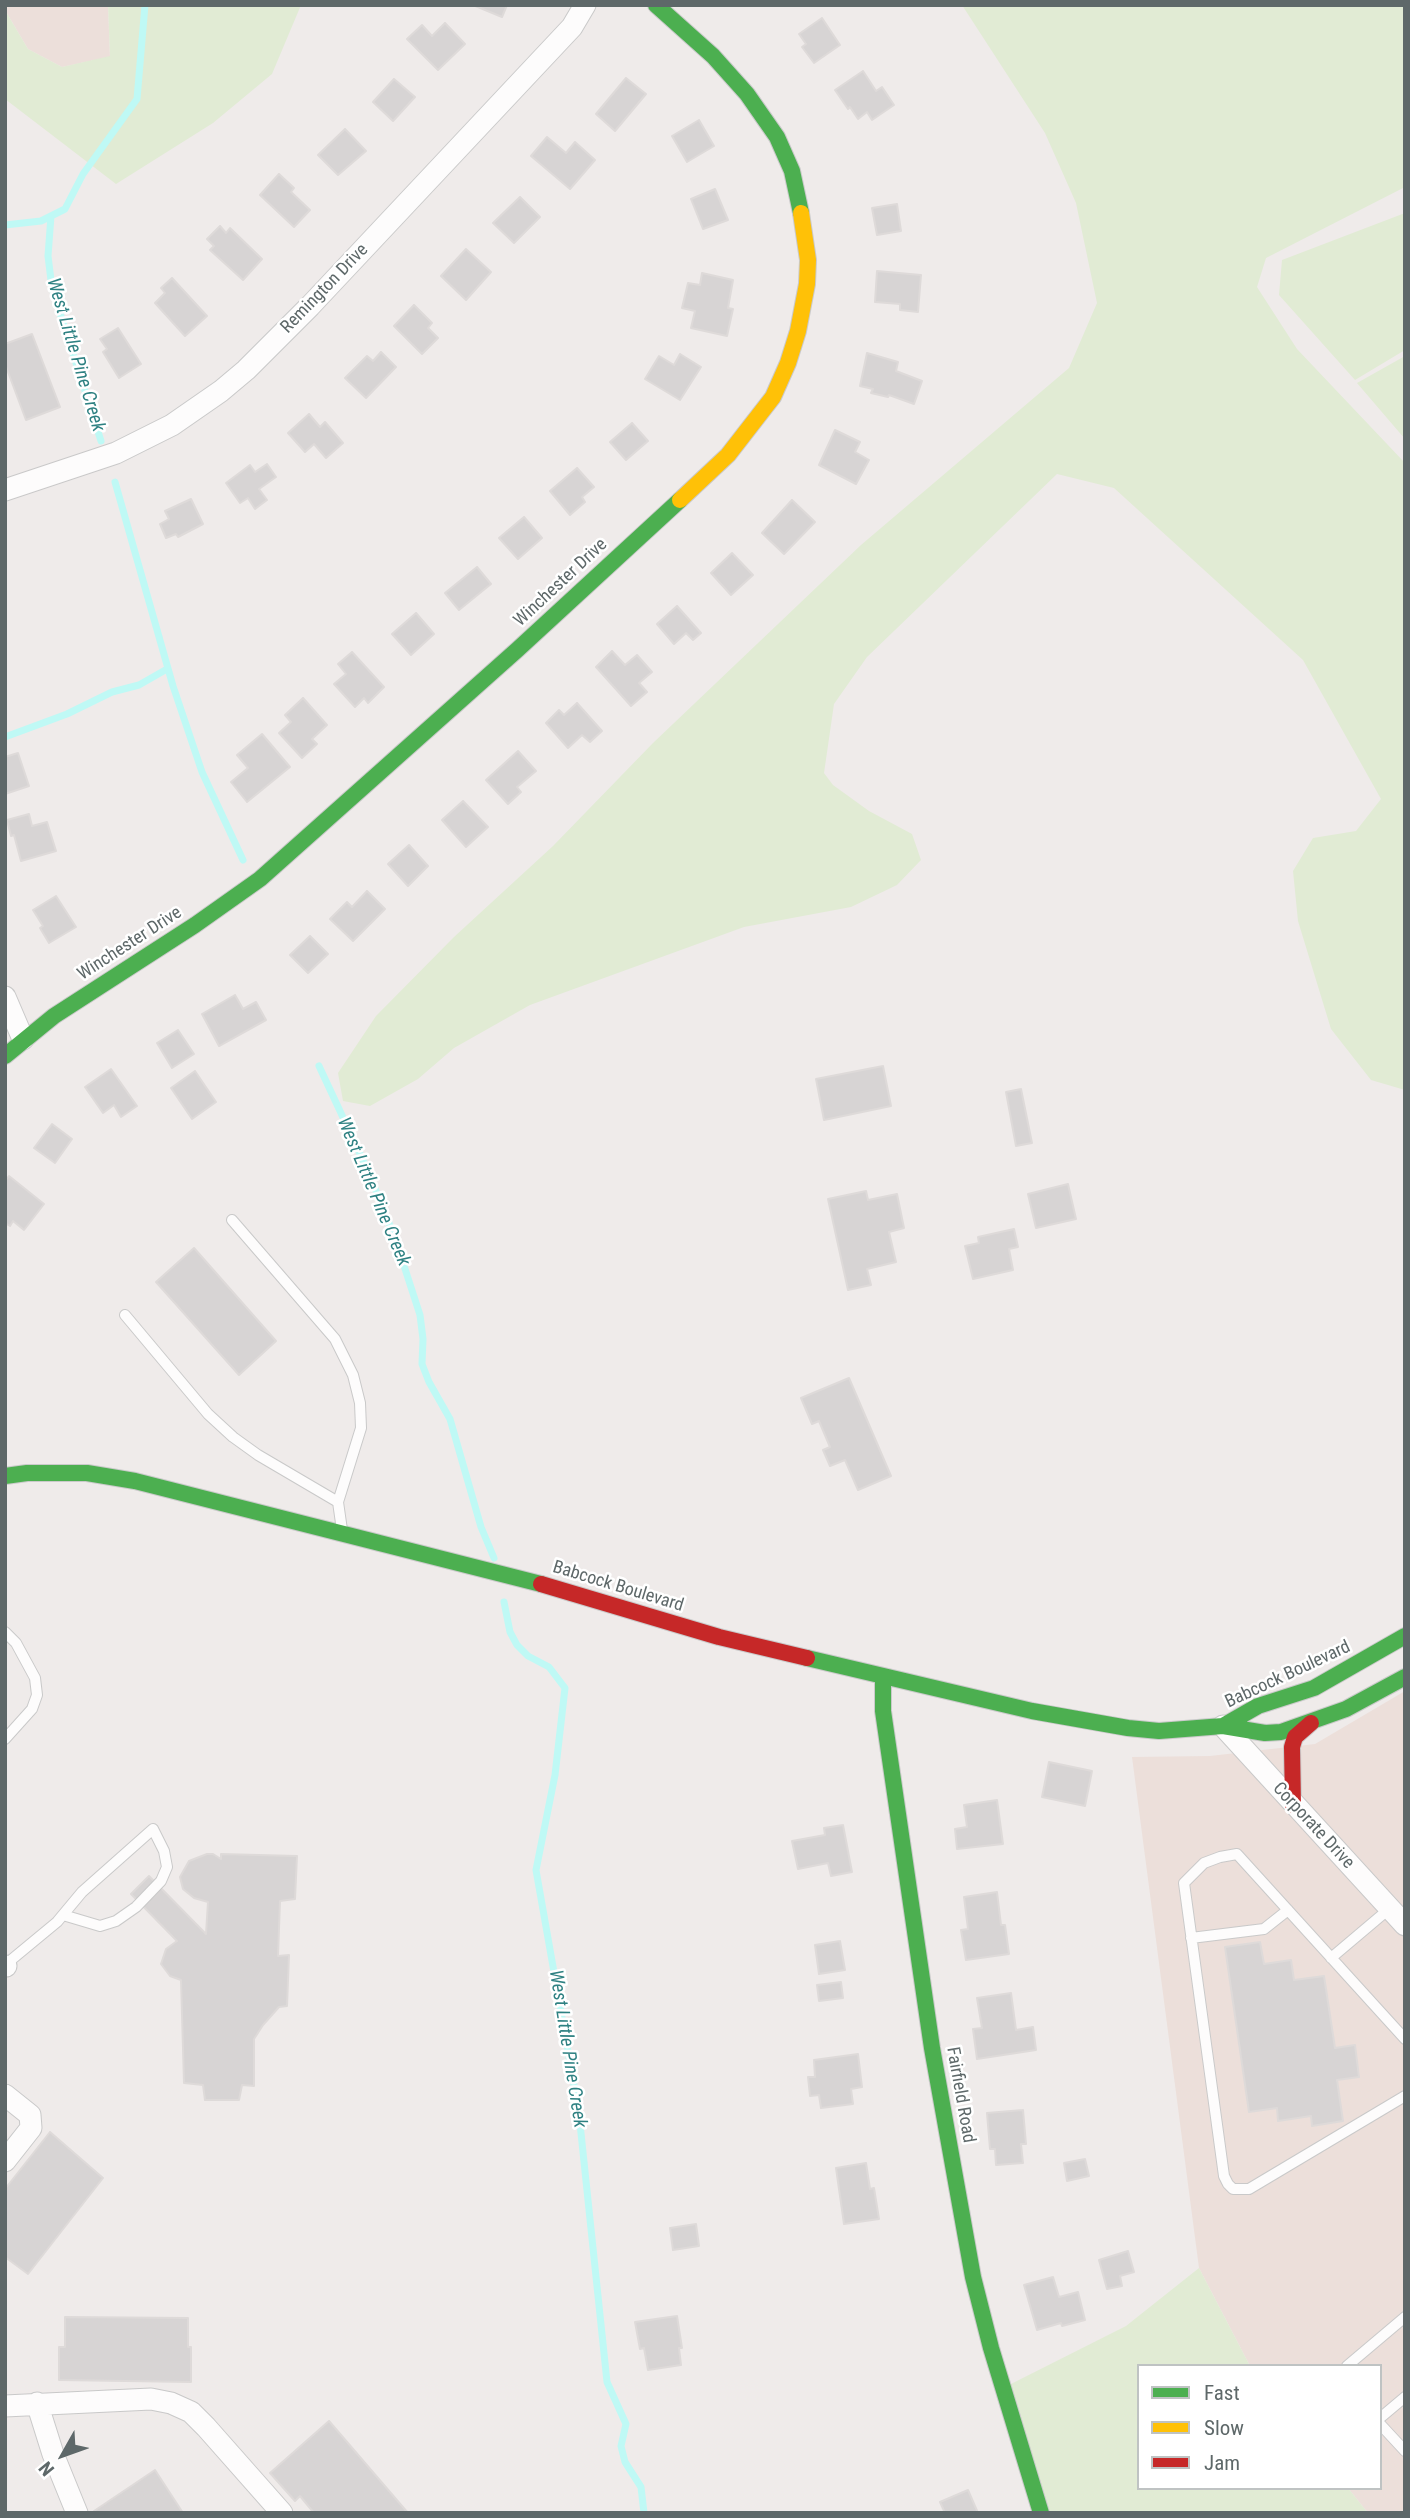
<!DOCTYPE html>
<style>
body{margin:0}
#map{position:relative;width:1410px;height:2518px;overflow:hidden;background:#efebea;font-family:"Roboto Condensed",sans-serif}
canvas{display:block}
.frame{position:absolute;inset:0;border:7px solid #5e6869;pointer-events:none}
.legend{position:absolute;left:1137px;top:2364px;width:245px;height:126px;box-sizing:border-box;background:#fff;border:2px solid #bfc3c3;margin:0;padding:9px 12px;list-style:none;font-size:21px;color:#5e6869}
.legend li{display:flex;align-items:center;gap:14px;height:35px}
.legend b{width:35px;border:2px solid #bfc3c3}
.north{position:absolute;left:28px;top:2420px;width:70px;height:70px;-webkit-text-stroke:5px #fff;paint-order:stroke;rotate:230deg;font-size:19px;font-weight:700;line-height:28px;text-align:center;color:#5e6869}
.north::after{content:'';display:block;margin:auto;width:24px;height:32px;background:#5e6869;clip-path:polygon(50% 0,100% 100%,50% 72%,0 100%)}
</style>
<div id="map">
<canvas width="1410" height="2518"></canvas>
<div class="frame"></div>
<ul class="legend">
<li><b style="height:9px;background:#4caf50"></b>Fast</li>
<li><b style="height:9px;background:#ffc107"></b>Slow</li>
<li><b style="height:9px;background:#c62828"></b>Jam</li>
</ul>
<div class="north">N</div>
</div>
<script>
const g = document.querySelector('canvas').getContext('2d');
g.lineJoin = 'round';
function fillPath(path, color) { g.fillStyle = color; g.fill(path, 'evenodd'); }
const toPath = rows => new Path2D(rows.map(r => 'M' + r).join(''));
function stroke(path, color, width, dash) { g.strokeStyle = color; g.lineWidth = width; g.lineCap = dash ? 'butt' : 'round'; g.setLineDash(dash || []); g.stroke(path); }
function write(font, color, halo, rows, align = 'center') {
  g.font = font + ' "Roboto Condensed",sans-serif'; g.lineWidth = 5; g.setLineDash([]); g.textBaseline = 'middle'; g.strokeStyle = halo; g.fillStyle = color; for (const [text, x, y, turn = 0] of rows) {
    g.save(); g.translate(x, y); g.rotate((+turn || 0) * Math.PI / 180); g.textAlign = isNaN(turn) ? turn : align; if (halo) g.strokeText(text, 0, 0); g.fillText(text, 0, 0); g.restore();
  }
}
const commercial = toPath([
 [5,5,108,5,110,57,62,67,28,49,5,10],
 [1405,1691,1405,2513,1368,2513,1348,2488,1380,2488,1380,2366,1250,2366,1199,2268,1132,1757,1210,1756,1315,1744]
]);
const green = toPath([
 [108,5,301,5,272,74,213,123,116,184,5,99,5,10,28,49,62,67,110,56],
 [962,5,1405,5,1405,187,1266,258,1257,287,1297,349,1405,463,1405,1090,1371,1080,1331,1029,1298,921,1293,871,1313,838,1356,831,1381,799,1303,660,1114,488,1057,474,867,657,834,704,824,773,833,785,869,811,912,834,921,860,897,885,851,907,744,927,530,1005,454,1048,418,1079,370,1106,343,1101,338,1073,376,1016,454,937,553,846,653,743,861,545,1069,368,1097,303,1076,203,1045,133],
 [1405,213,1405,350,1355,380,1279,295,1282,260],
 [1405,356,1405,439,1357,383],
 [1199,2268,1250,2366,1139,2366,1139,2488,1348,2488,1368,2513,1041,2513,1003,2388,1126,2326]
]);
const stream = toPath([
 [51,216,48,256,52,288,101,441],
 [5,225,41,221,65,209,83,174,137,99,145,5],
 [115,482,173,686,202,772,243,860],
 [5,737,67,714,112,692,139,685,167,669],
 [319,1066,368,1171,395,1238,420,1315,423,1339,422,1364,429,1382,450,1419,481,1527,494,1558],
 [504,1602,510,1632,517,1645,528,1656,549,1667,565,1688,555,1775,536,1870,579,2114,607,2382,626,2424,621,2446,625,2462,641,2487,644,2513]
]);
const building = toPath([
 [473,5,507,5,502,17,473,5],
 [822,18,840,45,814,63,802,47,806,44,799,34,822,18],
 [445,23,465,44,438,70,407,39,422,25,432,36,445,23],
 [863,71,876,91,882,87,894,105,872,120,867,112,858,119,850,107,848,109,835,90,863,71],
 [626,78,646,94,615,131,596,114,626,78],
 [394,79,415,97,393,121,373,102,394,79],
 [699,120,714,146,687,162,672,136,699,120],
 [345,129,366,151,338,175,318,155,345,129],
 [547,137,566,153,575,142,595,160,570,189,531,156,547,137],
 [279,174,294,188,291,192,310,210,294,227,260,195,279,174],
 [715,189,728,220,703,229,691,199,715,189],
 [520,197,540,217,514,243,493,223,520,197],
 [897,204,901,231,877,235,872,208,897,204],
 [220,226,226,233,230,228,262,259,243,280,210,250,214,246,207,239,220,226],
 [466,249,491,272,466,300,441,276,466,249],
 [877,271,921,275,918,312,900,310,900,304,875,302,877,271],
 [702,273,733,280,728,308,733,309,727,336,691,328,695,311,682,308,688,283,700,285,702,273],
 [172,278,207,316,185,336,155,303,165,293,161,288,172,278],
 [414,305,432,323,428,328,438,338,422,354,394,326,414,305],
 [118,328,141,364,119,378,103,352,107,349,100,339,118,328],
 [32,334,60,407,26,420,5,364,5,344,32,334],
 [381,352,396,367,366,398,345,378,367,356,373,361,381,352],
 [867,353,898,362,896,371,922,381,914,404,889,395,888,397,871,393,873,389,860,386,867,353],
 [680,354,701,367,680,400,645,379,659,356,674,365,680,354],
 [309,414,320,427,325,422,343,443,326,458,314,444,305,452,288,433,309,414],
 [632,423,648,441,626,460,610,442,632,423],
 [835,430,860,442,855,452,869,460,856,484,819,465,835,430],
 [267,464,276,477,259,489,267,500,255,509,248,498,240,503,226,483,250,465,255,472,267,464],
 [577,468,594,487,582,497,585,502,570,515,550,491,577,468],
 [191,499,203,524,178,537,176,534,166,538,160,524,169,519,165,511,191,499],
 [792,500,815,522,784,554,762,533,792,500],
 [524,517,542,538,518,559,499,538,524,517],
 [732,553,753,575,731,595,711,573,732,553],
 [477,567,491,584,459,610,445,593,477,567],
 [677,606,701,633,693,640,686,633,674,644,657,624,677,606],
 [416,613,434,634,411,655,392,634,416,613],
 [612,651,625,665,637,655,652,672,639,683,647,692,631,706,596,667,612,651],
 [352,652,384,687,368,703,364,698,355,707,334,684,346,674,338,664,352,652],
 [303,698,327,725,312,739,317,744,302,758,279,733,291,722,285,715,303,698],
 [577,703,602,731,590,742,582,735,568,748,546,723,559,710,564,715,577,703],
 [262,734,290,767,247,802,231,782,248,768,237,755,262,734],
 [518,751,536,771,517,787,521,792,508,804,486,780,518,751],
 [18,753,29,786,5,794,5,757,18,753],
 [463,801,488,827,466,847,442,820,463,801],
 [29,814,32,826,47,822,56,851,21,861,14,835,11,836,7,820,29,814],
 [409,845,428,866,408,886,388,864,409,845],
 [367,891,385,909,353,941,330,919,347,902,352,907,367,891],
 [56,896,76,927,49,943,40,928,43,926,33,910,56,896],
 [310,936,328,954,308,973,290,955,310,936],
 [235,995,243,1009,256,1002,266,1020,219,1046,202,1014,235,995],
 [178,1030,194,1054,172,1068,157,1043,178,1030],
 [883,1066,891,1106,824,1120,816,1079,883,1066],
 [111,1069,137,1106,121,1117,114,1105,103,1113,85,1087,111,1069],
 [195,1071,216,1102,192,1119,171,1088,195,1071],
 [1021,1089,1032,1143,1016,1146,1006,1092,1021,1089],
 [52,1124,72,1139,55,1163,34,1148,52,1124],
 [9,1176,44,1204,24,1230,13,1221,10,1226,5,1223,5,1181,9,1176],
 [1068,1184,1076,1219,1036,1228,1028,1194,1068,1184],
 [866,1191,868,1200,897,1194,904,1228,889,1232,896,1262,867,1269,871,1285,848,1290,828,1199,866,1191],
 [1014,1229,1018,1247,1009,1249,1013,1270,973,1279,965,1246,979,1243,978,1237,1014,1229],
 [194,1248,276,1341,239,1375,156,1282,194,1248],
 [849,1378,891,1476,858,1490,845,1460,830,1466,823,1450,830,1447,819,1421,812,1424,801,1398,849,1378],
 [1049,1762,1092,1771,1085,1806,1042,1797,1049,1762],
 [997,1800,1003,1844,957,1849,955,1829,967,1827,964,1805,997,1800],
 [843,1825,852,1872,831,1876,828,1863,798,1869,792,1841,825,1835,824,1828,843,1825],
 [207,1854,213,1854,221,1859,221,1854,297,1856,295,1899,280,1901,278,1956,289,1955,287,2006,279,2007,263,2025,254,2039,254,2086,242,2085,239,2100,205,2100,203,2085,184,2083,181,1980,170,1976,161,1964,166,1949,177,1941,131,1894,149,1876,206,1934,208,1902,194,1898,183,1889,180,1877,189,1861,207,1854],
 [997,1892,1001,1925,1005,1925,1009,1954,966,1960,961,1930,968,1929,964,1897,997,1892],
 [840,1941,845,1970,819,1974,815,1945,840,1941],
 [1260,1942,1264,1964,1291,1960,1294,1980,1324,1976,1335,2048,1355,2045,1359,2077,1337,2080,1343,2121,1312,2126,1311,2116,1278,2121,1277,2108,1249,2112,1225,1947,1260,1942],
 [841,1982,843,1998,819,2001,817,1985,841,1982],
 [1011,1993,1016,2030,1033,2027,1036,2050,977,2059,973,2029,982,2028,977,1998,1011,1993],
 [858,2054,862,2087,851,2089,853,2104,821,2108,819,2095,810,2096,808,2077,815,2077,814,2060,858,2054],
 [1023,2110,1026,2144,1021,2144,1023,2163,996,2165,995,2149,990,2149,987,2113,1023,2110],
 [50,2132,103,2178,28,2274,5,2257,5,2189,50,2132],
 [1085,2159,1089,2176,1067,2181,1064,2163,1085,2159],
 [866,2163,870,2189,874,2188,879,2219,844,2224,836,2168,866,2163],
 [696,2224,699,2246,673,2250,670,2228,696,2224],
 [1128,2251,1134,2272,1120,2276,1122,2286,1107,2289,1099,2260,1128,2251],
 [1053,2277,1059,2297,1078,2292,1085,2320,1062,2326,1061,2323,1037,2330,1024,2285,1053,2277],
 [677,2316,682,2348,679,2348,681,2365,648,2370,644,2348,640,2349,635,2322,677,2316],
 [65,2317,188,2318,188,2347,191,2347,191,2382,59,2380,59,2347,65,2347,65,2317],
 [329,2421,408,2513,314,2513,300,2496,295,2501,270,2473,329,2421],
 [155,2470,183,2513,95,2513,94,2511,155,2470],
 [968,2490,978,2513,945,2513,940,2502,968,2490]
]);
const lane = toPath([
 [232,1220,335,1339,353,1375,360,1403,361,1428,338,1502],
 [125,1315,208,1414,233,1437,258,1455,338,1502,342,1530],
 [5,1632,16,1643,35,1678,37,1695,32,1709,5,1739],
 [1191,1938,1264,1929,1288,1910],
 [1331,1958,1389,1909],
 [5,1965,57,1922,82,1892,153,1829,164,1851,167,1867,161,1881,136,1907,116,1921,100,1926,63,1915],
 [1405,2039,1237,1854,1220,1857,1204,1863,1184,1883,1224,2176,1228,2184,1233,2189,1249,2189,1405,2096],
 [1347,2366,1405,2317],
 [1380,2418,1405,2397],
 [1380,2424,1405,2451]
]);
const street = toPath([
 [5,490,116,453,172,425,221,391,246,370,310,306,572,27,585,5],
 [5,997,23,1039],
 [1223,1726,1405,1925],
 [5,1966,6,1966],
 [5,2095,30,2115,31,2128,5,2161],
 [37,2403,53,2454,77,2513],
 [5,2406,151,2399,171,2403,191,2412,206,2427,282,2513]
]);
const fast = toPath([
 [656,5,713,56,747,94,777,137,792,171,801,213],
 [5,1056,54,1016,195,925,260,879,517,650,680,500],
 [5,1476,27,1473,87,1473,135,1481,541,1584],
 [807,1658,1032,1711,1128,1728,1159,1731,1223,1726,1265,1733,1281,1732,1346,1709,1405,1677],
 [883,1676,883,1711,932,2048,973,2277,991,2348,1041,2513],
 [1223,1726,1258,1706,1314,1688,1405,1636]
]);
const slow = toPath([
 [680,500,728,455,773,397,788,363,798,331,807,284,808,260,801,213]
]);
const jam = toPath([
 [541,1584,719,1637,807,1658],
 [1293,1805,1292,1747,1295,1737,1311,1723]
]);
const streetNames = [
 ["Remington Drive",325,289,-46],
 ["Winchester Drive",561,583,-43],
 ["Winchester Drive",130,944,-33],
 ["Babcock Boulevard",618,1587,17],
 ["Babcock Boulevard",1288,1675,-25],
 ["Corporate Drive",1313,1826,47],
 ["Fairfield Road",960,2095,80]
];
const waterNames = [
 ["West Little Pine Creek",75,355,73],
 ["West Little Pine Creek",373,1192,67],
 ["West Little Pine Creek",567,2049,81]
];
fillPath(commercial, '#ecdfda');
fillPath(green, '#e1ebd4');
stroke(stream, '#bff9f5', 7);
fillPath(building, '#d7d4d4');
stroke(building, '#dedad9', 2);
stroke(lane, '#c9c9c9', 12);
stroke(street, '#c9c9c9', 23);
stroke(fast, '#cacaca', 18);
stroke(slow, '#cacaca', 18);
stroke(jam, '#cacaca', 18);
stroke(lane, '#fdfcfc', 10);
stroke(street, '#fdfcfc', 21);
stroke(fast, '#4caf50', 16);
stroke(slow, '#ffc107', 16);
stroke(jam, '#c62828', 16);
write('18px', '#5e6869', '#fff', streetNames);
write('italic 19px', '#2e8182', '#fff', waterNames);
</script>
